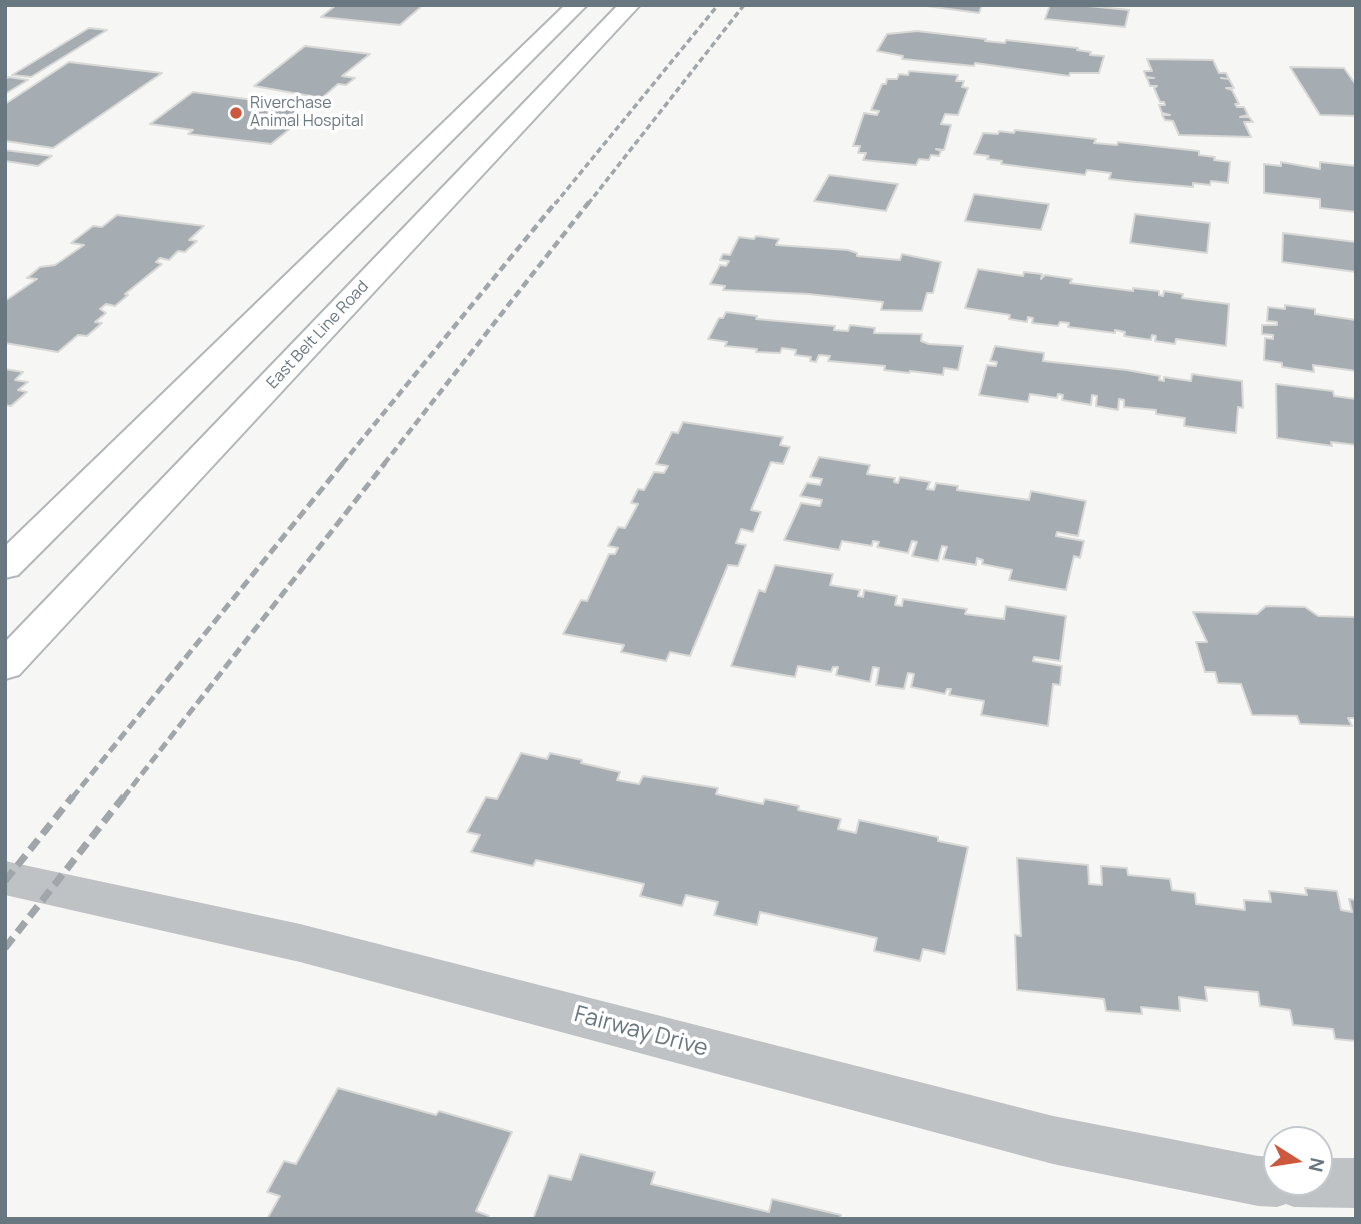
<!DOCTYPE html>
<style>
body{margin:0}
#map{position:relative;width:1361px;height:1224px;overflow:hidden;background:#f6f6f4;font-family:Manrope,sans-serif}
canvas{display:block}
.frame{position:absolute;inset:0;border:7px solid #697781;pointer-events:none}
.north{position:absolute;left:1263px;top:1126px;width:70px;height:70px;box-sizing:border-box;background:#fff;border:2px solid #c3c9cd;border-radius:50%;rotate:102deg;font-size:19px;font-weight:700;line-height:28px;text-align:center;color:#697781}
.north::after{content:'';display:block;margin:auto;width:24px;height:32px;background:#cc593e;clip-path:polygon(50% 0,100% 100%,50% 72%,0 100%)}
</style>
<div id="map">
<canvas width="1361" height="1224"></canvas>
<div class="frame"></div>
<div class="north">N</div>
</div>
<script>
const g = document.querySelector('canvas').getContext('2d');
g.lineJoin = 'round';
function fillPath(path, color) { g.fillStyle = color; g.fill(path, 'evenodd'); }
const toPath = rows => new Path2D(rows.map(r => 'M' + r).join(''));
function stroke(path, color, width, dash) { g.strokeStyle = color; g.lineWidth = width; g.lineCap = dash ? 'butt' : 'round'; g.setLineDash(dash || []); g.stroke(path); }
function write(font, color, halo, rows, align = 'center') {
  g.font = font + ' Manrope,sans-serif'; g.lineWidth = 7; g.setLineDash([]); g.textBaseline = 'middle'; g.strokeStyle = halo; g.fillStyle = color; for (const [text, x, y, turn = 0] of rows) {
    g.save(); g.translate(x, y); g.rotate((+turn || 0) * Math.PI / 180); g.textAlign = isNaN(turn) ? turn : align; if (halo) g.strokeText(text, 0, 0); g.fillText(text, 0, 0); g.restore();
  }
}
const building = toPath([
 [336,5,423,5,400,25,321,17,336,5],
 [919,5,982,5,979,13,919,5],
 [1050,5,1079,5,1129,10,1125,27,1045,19,1050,5],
 [89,28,107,30,31,77,12,75,89,28],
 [917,31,986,39,985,41,1005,43,1006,40,1078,48,1077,50,1091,52,1090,55,1104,56,1099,73,1070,73,1069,76,975,63,974,66,902,59,903,56,877,51,887,34,917,31],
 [305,46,370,54,342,76,355,78,346,85,338,84,322,98,254,86,305,46],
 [1147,59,1213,60,1219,73,1226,73,1229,79,1221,78,1229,79,1234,88,1226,88,1232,90,1239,104,1235,104,1237,107,1244,107,1248,115,1240,117,1249,117,1253,122,1244,122,1251,137,1179,135,1173,121,1165,120,1162,115,1170,115,1162,113,1159,105,1165,105,1164,102,1160,102,1154,88,1157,86,1150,86,1147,78,1154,78,1146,77,1144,71,1152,71,1147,59],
 [69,62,162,73,53,148,5,141,5,104,69,62],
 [1290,67,1344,68,1356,85,1356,116,1320,115,1290,67],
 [909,71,958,75,956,81,964,81,962,87,968,88,958,115,945,114,941,124,951,125,944,150,936,149,941,151,939,156,931,155,929,160,919,159,916,165,863,160,866,153,858,153,860,146,853,146,864,113,877,115,879,111,871,110,882,84,886,84,887,79,897,79,899,74,908,75,909,71],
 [9,77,28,80,5,94,5,79,9,77],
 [193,92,314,108,300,119,306,120,296,128,291,128,271,144,188,134,193,130,150,124,193,92],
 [1015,130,1096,139,1094,143,1117,145,1118,142,1199,151,1199,155,1215,157,1214,160,1230,162,1228,183,1211,181,1210,185,1193,183,1193,187,1136,182,1109,179,1111,173,1087,170,1085,175,1001,164,1002,161,987,159,989,156,974,154,983,133,998,134,999,131,1014,133,1015,130],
 [5,150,52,156,38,166,5,161,5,150],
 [1281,162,1320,169,1320,162,1356,166,1356,212,1320,208,1320,199,1264,193,1264,164,1281,166,1281,162],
 [829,175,898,184,886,211,814,201,829,175],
 [974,194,1049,204,1041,230,965,221,974,194],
 [1135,214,1210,223,1207,253,1130,243,1135,214],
 [117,215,204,226,189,240,197,241,185,252,178,251,169,260,160,258,156,262,162,264,125,294,128,295,115,306,106,304,100,309,106,313,95,322,102,323,87,336,78,335,58,352,5,343,5,301,37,279,27,278,40,267,55,265,84,245,71,243,93,226,102,227,117,215],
 [1283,233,1356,242,1356,272,1282,262,1283,233],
 [756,236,779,239,776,245,848,250,857,253,857,256,900,260,902,254,941,262,933,293,927,293,922,311,881,310,883,302,808,294,723,290,725,286,710,284,720,265,726,266,729,261,720,260,723,254,730,255,739,237,754,239,756,236],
 [978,269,1023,276,1024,272,1042,274,1041,279,1045,275,1072,279,1070,283,1133,291,1133,288,1159,291,1159,295,1163,296,1164,291,1183,294,1182,298,1229,304,1226,346,1176,339,1175,344,1155,341,1156,336,1152,335,1151,340,1124,336,1125,332,1115,330,1115,333,1068,327,1069,323,1060,322,1058,326,1032,323,1033,318,1028,317,1027,322,1009,319,1010,315,965,308,978,269],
 [1285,305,1315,309,1315,314,1356,320,1356,371,1313,365,1314,372,1282,367,1282,363,1264,360,1265,338,1273,339,1273,335,1262,334,1262,325,1277,325,1277,322,1267,321,1268,307,1285,309,1285,305],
 [726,312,757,316,756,319,835,326,834,330,848,331,850,325,875,328,874,333,922,334,921,341,929,344,963,346,958,370,944,368,943,375,910,371,909,373,884,370,885,366,828,361,830,356,819,355,816,362,810,361,811,357,795,355,796,350,782,348,780,353,756,352,757,349,725,346,727,342,708,339,719,318,723,318,726,312],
 [995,346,1044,353,1043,361,1127,370,1160,376,1159,380,1164,381,1164,377,1191,381,1192,374,1242,381,1243,408,1238,407,1236,433,1184,426,1185,418,1156,414,1156,410,1124,407,1124,400,1119,399,1118,410,1096,406,1097,396,1092,395,1091,405,1062,400,1063,395,1058,394,1057,398,1030,394,1028,402,979,395,987,365,996,366,997,362,990,361,995,346],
 [5,369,23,372,15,380,28,382,18,390,27,392,11,406,5,405,5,369],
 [1276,384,1333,391,1334,396,1356,399,1356,445,1331,442,1332,446,1277,438,1276,384],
 [683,422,783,437,780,445,790,447,783,464,771,462,751,510,761,512,753,532,741,529,736,543,746,545,738,566,728,565,690,656,670,652,666,661,621,652,624,645,563,634,581,600,587,601,609,554,615,554,618,548,608,546,618,527,625,528,638,504,631,503,638,489,644,490,654,472,664,473,668,466,656,464,672,432,678,433,683,422],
 [819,457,870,465,867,474,895,478,894,482,898,483,900,477,930,482,927,489,934,490,936,483,958,486,957,490,1029,500,1031,491,1086,501,1078,536,1057,532,1056,536,1084,541,1080,558,1074,556,1066,590,1009,580,1012,570,982,564,983,560,977,558,976,565,943,559,947,547,942,546,938,561,912,556,917,542,912,541,908,553,877,547,879,542,873,541,872,546,842,541,839,550,784,540,801,503,820,506,822,500,800,496,807,483,820,485,822,479,810,477,819,457],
 [775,565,833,574,830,585,860,590,858,596,863,597,864,590,897,596,895,605,902,606,903,599,967,609,965,614,1004,619,1006,606,1066,616,1060,661,1034,657,1033,661,1062,666,1060,685,1053,684,1048,726,981,715,984,701,949,695,951,689,947,689,945,694,911,687,914,674,908,673,904,689,876,685,879,668,873,667,870,682,836,675,838,667,833,667,831,672,798,666,795,677,731,666,759,590,765,592,775,565],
 [1266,606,1305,607,1318,616,1356,617,1356,718,1348,718,1352,726,1300,724,1297,716,1252,715,1241,684,1218,683,1215,672,1205,672,1196,642,1207,642,1193,612,1257,614,1266,606],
 [521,753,547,759,550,753,582,760,581,763,620,772,617,780,639,784,643,776,718,788,716,794,763,804,765,799,799,806,798,810,841,819,838,829,856,833,859,820,938,837,938,841,968,847,945,954,923,949,920,961,874,951,877,938,760,912,757,925,714,915,718,902,686,895,682,906,640,896,644,884,536,860,533,866,471,852,480,835,467,832,486,797,497,799,521,753],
 [1017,858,1088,865,1089,884,1102,885,1101,866,1127,868,1128,875,1170,879,1172,890,1195,893,1196,904,1245,910,1244,900,1271,902,1269,891,1307,895,1305,888,1337,891,1341,910,1352,912,1349,899,1356,900,1356,1041,1335,1039,1333,1029,1293,1025,1290,1010,1260,1006,1258,992,1205,987,1207,1001,1179,997,1180,1011,1141,1007,1142,1014,1106,1011,1104,999,1017,990,1015,935,1021,936,1017,858],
 [338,1088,436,1115,439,1111,512,1132,476,1211,489,1216,488,1219,267,1219,280,1196,267,1192,284,1161,296,1164,338,1088],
 [580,1154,655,1172,651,1184,769,1212,772,1199,841,1215,840,1219,533,1219,549,1175,571,1180,580,1154]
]);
const street = toPath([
 [5,861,300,924,1053,1116,1258,1156,1277,1157,1277,1182,1319,1182,1319,1158,1356,1158,1356,1208,1294,1207,1286,1204,1277,1207,1258,1206,1053,1164,300,962,5,895,5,861]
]);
const primary = toPath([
 [565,5,587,5,18,575,5,578,5,546,565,5],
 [618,5,640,5,19,675,5,679,5,642,618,5]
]);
const railFar3 = toPath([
 [555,204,718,5],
 [588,204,744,5]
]);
const railFar2 = toPath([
 [342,464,556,202],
 [384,464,589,202]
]);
const railFar1 = toPath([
 [72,798,343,463],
 [123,798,385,463]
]);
const rail = toPath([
 [5,881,73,796],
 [5,948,124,796]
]);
const markers = [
 [236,113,7,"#cc593e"]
];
const farPoinames = [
 ["Riverchase",250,104],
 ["Animal Hospital",250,122]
];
const farStreetnames = [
 ["East Belt Line Road",318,335,-47]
];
const nearStreetnames = [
 ["Fairway Drive",641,1032,15]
];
fillPath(building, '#a6adb2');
stroke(building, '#d8d8d6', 2);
stroke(primary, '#b2b6b9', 4);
fillPath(street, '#bec2c5');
fillPath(primary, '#fff');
stroke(railFar3, '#a0a6aa', 3.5, [6, 3.5]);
stroke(railFar2, '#a0a6aa', 4.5, [8, 4.5]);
stroke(railFar1, '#a0a6aa', 5, [10, 5]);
stroke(rail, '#a0a6aa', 7, [13, 7]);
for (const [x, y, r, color] of markers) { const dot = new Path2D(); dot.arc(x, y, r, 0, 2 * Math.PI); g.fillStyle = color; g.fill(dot); stroke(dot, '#fff', 2.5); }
write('16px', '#697781', '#fff', farPoinames, 'left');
write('16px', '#697781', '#fff', farStreetnames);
write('23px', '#697781', '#fff', nearStreetnames);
</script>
